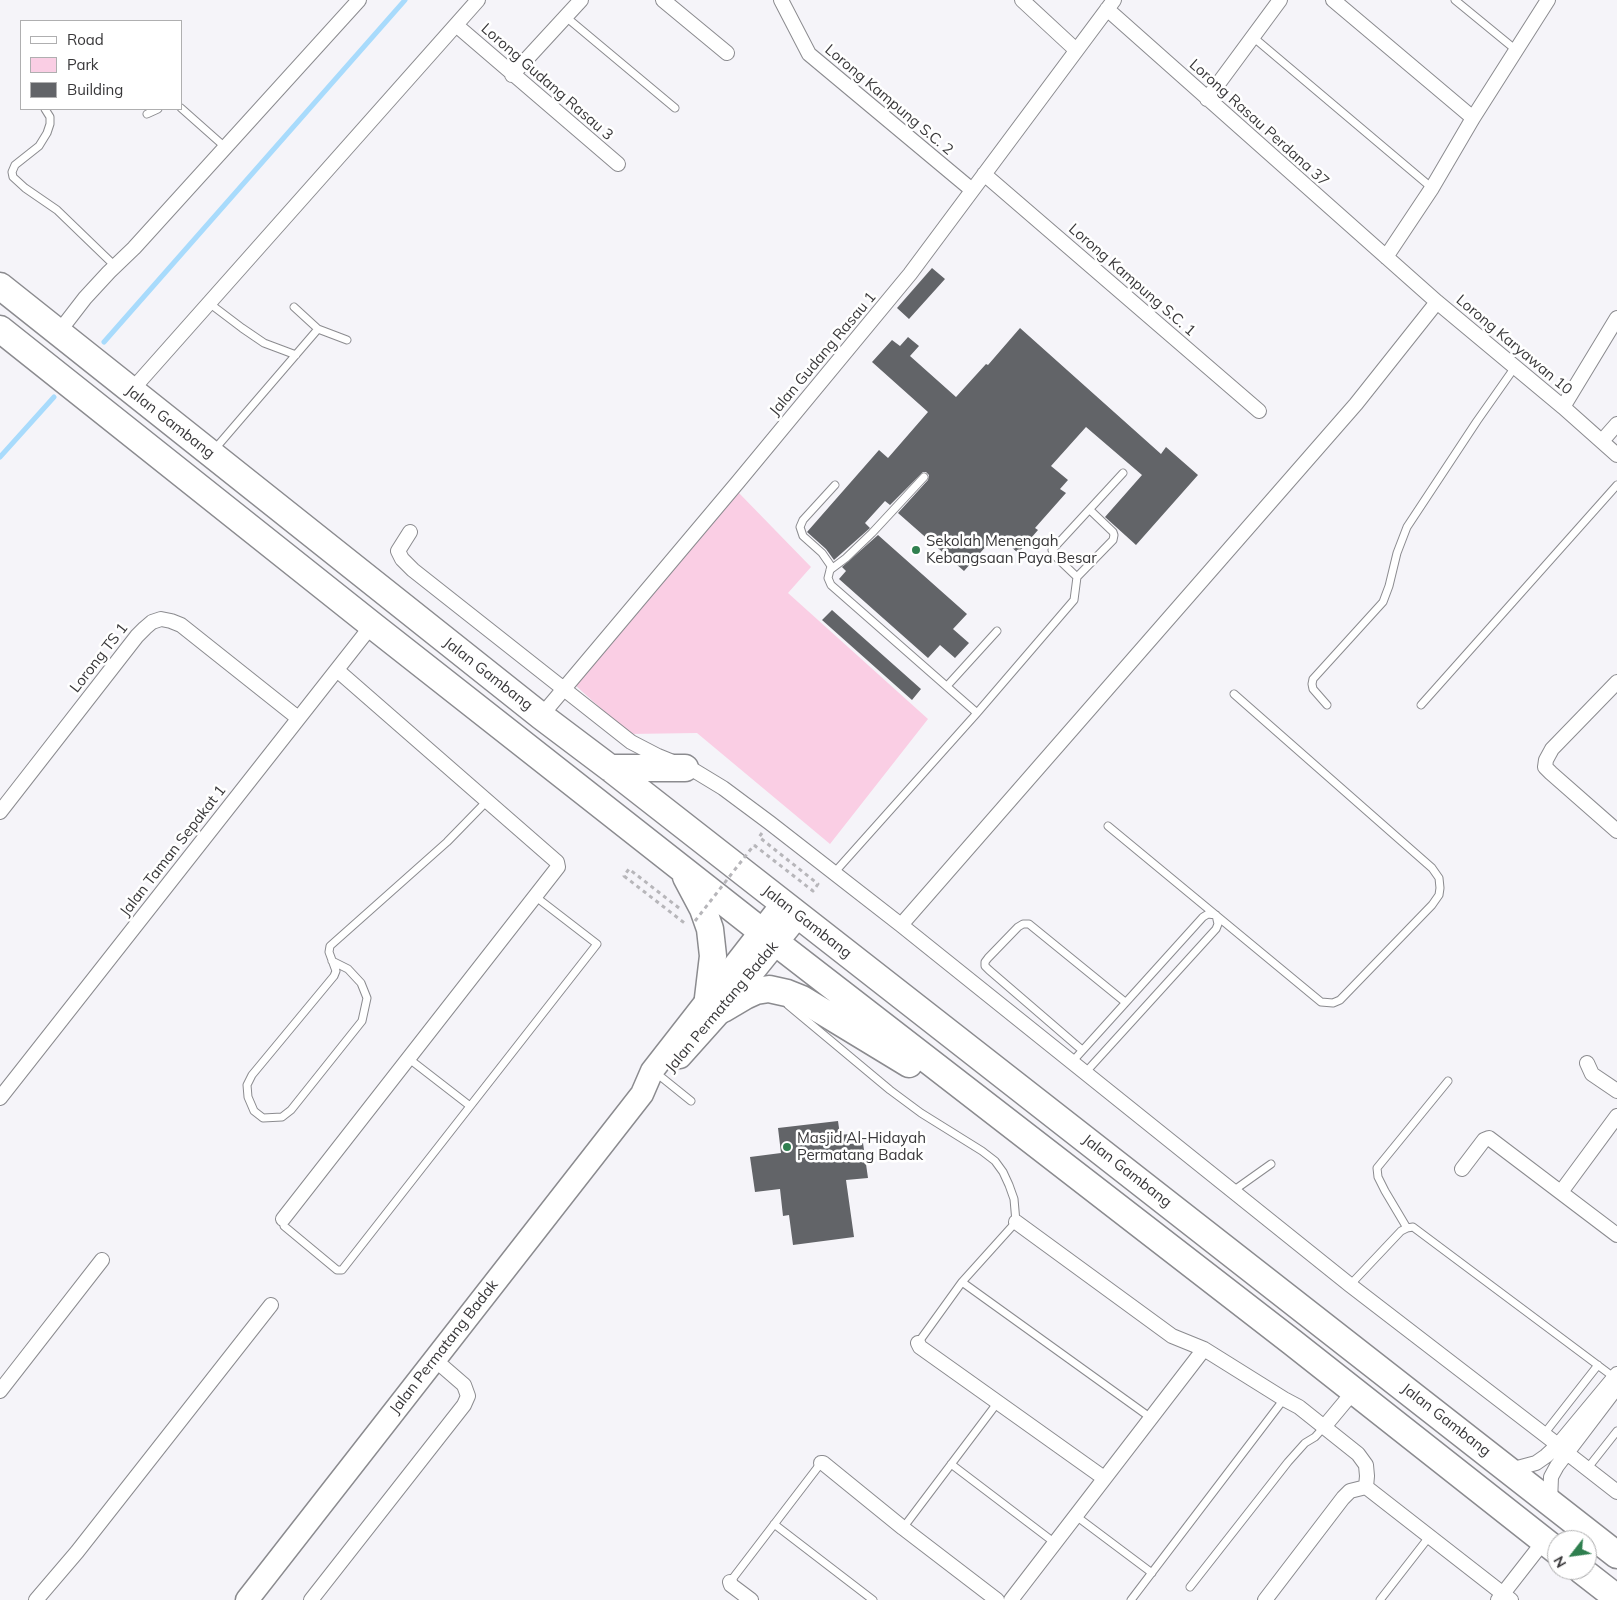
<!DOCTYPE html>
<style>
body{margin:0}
#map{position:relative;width:1617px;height:1600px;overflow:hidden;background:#f5f4f9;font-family:Mulish,sans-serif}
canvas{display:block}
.legend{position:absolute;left:20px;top:20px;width:162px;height:90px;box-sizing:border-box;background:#fff;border:1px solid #afafb0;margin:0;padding:6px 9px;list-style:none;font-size:15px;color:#383739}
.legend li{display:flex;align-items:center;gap:10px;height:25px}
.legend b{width:25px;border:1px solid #afafb0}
.north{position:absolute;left:1547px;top:1530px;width:50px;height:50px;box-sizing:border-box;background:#fff;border:1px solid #afafb0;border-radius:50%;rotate:240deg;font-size:14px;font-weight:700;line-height:20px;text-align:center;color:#383739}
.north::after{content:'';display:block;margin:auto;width:18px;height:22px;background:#2f7f4f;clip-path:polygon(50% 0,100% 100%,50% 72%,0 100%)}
</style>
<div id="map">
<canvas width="1617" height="1600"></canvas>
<ul class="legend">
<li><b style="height:6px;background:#fff"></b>Road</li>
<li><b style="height:14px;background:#facee4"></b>Park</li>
<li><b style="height:14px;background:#626468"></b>Building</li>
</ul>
<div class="north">N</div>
</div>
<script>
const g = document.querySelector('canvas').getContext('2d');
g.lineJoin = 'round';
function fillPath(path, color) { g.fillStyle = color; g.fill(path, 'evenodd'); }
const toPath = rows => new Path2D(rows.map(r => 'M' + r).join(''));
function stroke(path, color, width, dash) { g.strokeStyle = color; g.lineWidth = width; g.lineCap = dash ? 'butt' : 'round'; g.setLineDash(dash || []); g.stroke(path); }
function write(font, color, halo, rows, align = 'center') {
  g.font = font + ' Mulish,sans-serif'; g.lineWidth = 5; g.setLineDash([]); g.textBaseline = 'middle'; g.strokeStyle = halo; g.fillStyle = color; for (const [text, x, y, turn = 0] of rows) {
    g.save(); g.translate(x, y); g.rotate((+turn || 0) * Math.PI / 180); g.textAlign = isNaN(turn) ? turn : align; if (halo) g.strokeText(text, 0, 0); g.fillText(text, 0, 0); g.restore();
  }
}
const green = toPath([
 [738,492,811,567,788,593,928,719,830,844,697,733,629,734,575,685]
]);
const stream = toPath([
 [104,342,405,0],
 [0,457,54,397]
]);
const building = toPath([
 [932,268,945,279,909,319,897,308],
 [1020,328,1161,454,1166,447,1198,475,1136,545,1105,517,1142,475,1086,427,1051,466,1068,480,1060,489,1066,493,1035,528,1038,530,1018,553,997,534,964,571,898,513,928,480,929,475,926,472,923,472,890,505,885,501,865,523,870,528,834,560,826,549,807,532,879,450,888,458,928,412,872,362,892,340,900,346,908,337,919,346,910,356,956,397,986,364,988,365],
 [878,535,967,614,953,629,969,643,955,658,940,645,928,658,839,579,846,571,842,567],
 [832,610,921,689,912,700,822,620],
 [838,1121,840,1135,849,1134,850,1144,863,1143,868,1178,846,1180,854,1237,793,1245,789,1215,783,1216,780,1189,755,1192,750,1157,781,1153,778,1128]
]);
const path = toPath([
 [754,845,813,891,818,884,759,837,762,833],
 [679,908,629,869,624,876,687,925]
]);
const lane = toPath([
 [1455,0,1516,50],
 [566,17,675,108],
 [1253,37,1432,188],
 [181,108,225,147],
 [45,109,50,117,50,124,47,133,39,146,15,165,12,172,13,177,25,188,57,210,115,266],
 [147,114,158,109],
 [209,303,242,328,264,343,296,355],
 [318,329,347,340],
 [214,450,318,329,294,307],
 [835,485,803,520,800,527,803,536,822,553,831,566,828,578,831,585,977,713],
 [830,570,846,558,872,533,924,477],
 [1077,577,1113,540,1114,535,1113,532,1090,510],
 [947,686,997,631],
 [1327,705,1313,689,1312,684,1313,679,1383,602,1389,586,1397,553,1407,527,1477,421,1515,367],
 [1421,705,1617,485],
 [1108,826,1321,1002,1333,1003,1340,1000,1432,905,1439,895,1440,888,1439,878,1432,868,1234,694],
 [834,873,977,713,1074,600,1077,577,1054,555,1052,550,1123,473],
 [332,961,348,969,361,983,367,998,362,1021,291,1110,282,1117,263,1118,254,1111,248,1097,247,1085,252,1075,334,976,336,971,329,952,330,946,447,842,487,801],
 [788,1005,890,1090,921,1113,982,1151,995,1161,1003,1172,1009,1185,1014,1199,1016,1222,962,1282,918,1343],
 [1082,1050,989,970,985,966,985,962,988,958,1018,927,1023,924,1029,924,1125,1002],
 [408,1058,470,1106],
 [1072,1062,1203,917,1208,914,1216,915,1218,924,1216,929,1085,1073],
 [655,1072,691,1101],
 [1233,1191,1271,1164],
 [283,1219,284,1226,337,1270,342,1270,597,944,536,897],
 [1407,1228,1385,1191,1378,1177,1377,1168,1448,1081],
 [962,1282,1151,1418],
 [1350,1285,1401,1231,1407,1228,1413,1227,1615,1378],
 [1544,1434,1598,1365],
 [951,1464,1055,1543],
 [1587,1469,1617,1431],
 [1076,1516,1152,1573],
 [774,1524,873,1600],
 [903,1528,998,1402],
 [730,1582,821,1463],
 [1190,1587,1288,1462,1305,1443,1315,1437,1324,1427],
 [1131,1600,1284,1399],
 [1380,1600,1429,1537]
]);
const street = toPath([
 [663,0,727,53],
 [781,0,809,54,972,190],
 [1022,0,1076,50],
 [1333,0,1473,118],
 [1107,9,1437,302,1563,407,1617,455],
 [456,25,618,164],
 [512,75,581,0],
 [1207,99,1280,0],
 [984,174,1259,411],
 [1386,257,1432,188,1473,118,1548,0],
 [58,333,85,298,109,272,134,248,359,0],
 [131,391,478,0],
 [1563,407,1617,318],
 [1602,441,1617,424],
 [410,532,398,551,402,559,413,570,631,742,658,756,695,771,723,788,770,823,901,925,1350,1285,1558,1445],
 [1617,682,1552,749,1546,760,1545,767,1551,773,1617,831],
 [541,716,738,482,910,274,1114,0],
 [0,812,137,636,145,628,152,622,161,619,171,621,181,625,298,718],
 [901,925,1356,404,1437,302],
 [1587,1063,1592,1074,1617,1091],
 [0,1098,372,625],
 [1462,1169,1484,1140,1489,1138,1617,1235],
 [1561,1192,1617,1116],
 [283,1219,558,867,557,862,337,670],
 [1016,1222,1172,1336,1204,1349,1284,1399,1299,1407,1358,1454,1366,1465,1367,1476,1366,1487],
 [918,1343,920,1347,1104,1478],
 [0,1391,102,1260],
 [1324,1427,1354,1391],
 [1567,1453,1617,1492],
 [821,1463,823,1463,903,1528,997,1600],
 [1510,1470,1536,1463,1546,1456,1558,1445,1617,1374],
 [1550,1502,1551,1477,1557,1466,1617,1387],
 [730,1582,731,1585,751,1600],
 [36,1600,77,1552,271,1305],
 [311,1600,464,1405,468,1396,464,1385,434,1359],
 [1011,1600,1204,1349],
 [1265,1600,1343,1498,1350,1491,1366,1487,1511,1600],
 [1498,1600,1544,1541]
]);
const primary = toPath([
 [680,1057,723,1009,799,915],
 [247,1600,642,1094,652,1071,783,903]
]);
const highway = toPath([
 [0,286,541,716,610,768,1617,1555],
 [0,329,372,625,761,931,1292,1342,1557,1551],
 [610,768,685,768],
 [686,877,703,909,710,929,713,956,708,998],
 [723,1009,745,996,756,991,769,989,787,993,802,999,909,1064],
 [1581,1570,1617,1598]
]);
const pathBridge = toPath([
 [695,921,754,845]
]);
const markers = [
 [916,550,5,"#2f7f4f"],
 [787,1147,5,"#2f7f4f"]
];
const streetNames = [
 ["Lorong Gudang Rasau 3",547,82,41],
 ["Lorong Kampung S.C. 2",889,100,40],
 ["Lorong Rasau Perdana 37",1259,123,42],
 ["Lorong Kampung S.C. 1",1132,280,41],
 ["Lorong Karyawan 10",1514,345,40],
 ["Jalan Gudang Rasau 1",823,354,-50],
 ["Jalan Gambang",170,422,38],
 ["Lorong TS 1",99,658,-52],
 ["Jalan Gambang",488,674,38],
 ["Jalan Taman Sepakat 1",173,851,-52],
 ["Jalan Gambang",807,922,38],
 ["Jalan Permatang Badak",722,1007,-50],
 ["Jalan Gambang",1127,1171,38],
 ["Jalan Permatang Badak",444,1347,-52],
 ["Jalan Gambang",1446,1420,38]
];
const poiNames = [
 ["Sekolah Menengah",926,541],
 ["Kebangsaan Paya Besar",926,558],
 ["Masjid Al-Hidayah",797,1138],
 ["Permatang Badak",797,1155]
];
fillPath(green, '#facee4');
stroke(stream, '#a8dbfc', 5);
fillPath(building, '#626468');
stroke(lane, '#8b8b8f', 9);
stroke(street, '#8b8b8f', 16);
stroke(primary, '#8b8b8f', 25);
stroke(highway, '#8b8b8f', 29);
stroke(path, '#b7b6ba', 3, [4, 4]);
stroke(lane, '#fff', 7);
stroke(street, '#fff', 14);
stroke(primary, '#fff', 22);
stroke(highway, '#fff', 26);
stroke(pathBridge, '#b7b6ba', 3, [4, 4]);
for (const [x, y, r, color] of markers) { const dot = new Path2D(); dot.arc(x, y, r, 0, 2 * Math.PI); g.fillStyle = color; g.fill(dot); stroke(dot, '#fff', 2); }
write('15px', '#383739', '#fff', streetNames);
write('15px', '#383739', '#fff', poiNames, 'left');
</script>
